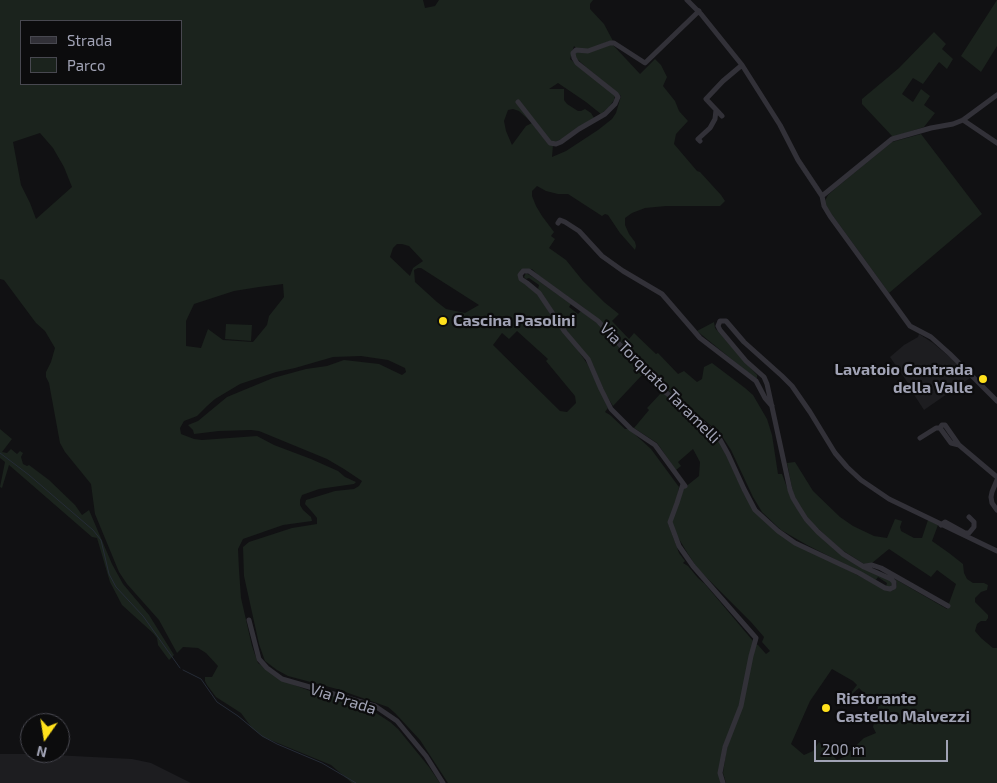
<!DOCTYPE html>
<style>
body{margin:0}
#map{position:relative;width:997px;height:783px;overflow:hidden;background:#111113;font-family:"Exo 2",sans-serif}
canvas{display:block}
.legend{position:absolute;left:20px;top:20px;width:162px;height:65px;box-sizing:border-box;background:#0c0c0d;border:1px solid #484850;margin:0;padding:6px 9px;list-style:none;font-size:15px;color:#a1a3b5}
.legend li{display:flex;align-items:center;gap:10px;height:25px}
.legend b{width:25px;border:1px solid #484850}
.north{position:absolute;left:20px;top:713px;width:50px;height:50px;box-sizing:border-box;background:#0c0c0d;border:1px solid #484850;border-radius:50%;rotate:193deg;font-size:14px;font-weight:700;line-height:20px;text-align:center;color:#a1a3b5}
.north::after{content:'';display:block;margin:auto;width:18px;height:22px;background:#ffe11c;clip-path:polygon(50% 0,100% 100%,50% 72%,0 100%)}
.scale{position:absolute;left:814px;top:740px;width:134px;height:22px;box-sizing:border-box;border:2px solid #a1a3b5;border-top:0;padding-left:6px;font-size:15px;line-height:18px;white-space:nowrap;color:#a1a3b5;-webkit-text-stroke:4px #0c0c0d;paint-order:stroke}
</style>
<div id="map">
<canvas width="997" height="783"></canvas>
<ul class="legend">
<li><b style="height:6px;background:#323138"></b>Strada</li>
<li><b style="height:14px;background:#1b231d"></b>Parco</li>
</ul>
<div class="north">N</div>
<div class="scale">200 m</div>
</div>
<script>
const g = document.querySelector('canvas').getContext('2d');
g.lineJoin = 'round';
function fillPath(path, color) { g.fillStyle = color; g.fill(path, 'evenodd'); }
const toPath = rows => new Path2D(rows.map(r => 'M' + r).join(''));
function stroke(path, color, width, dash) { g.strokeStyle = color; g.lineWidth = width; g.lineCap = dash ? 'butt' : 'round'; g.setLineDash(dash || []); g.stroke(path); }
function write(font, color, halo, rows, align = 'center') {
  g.font = font + ' "Exo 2",sans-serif'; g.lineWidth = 4.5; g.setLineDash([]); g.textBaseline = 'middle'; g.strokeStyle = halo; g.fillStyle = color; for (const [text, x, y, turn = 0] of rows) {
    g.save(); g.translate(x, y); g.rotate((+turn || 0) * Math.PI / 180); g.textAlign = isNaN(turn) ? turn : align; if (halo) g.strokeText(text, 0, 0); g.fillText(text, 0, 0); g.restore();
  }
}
const built = toPath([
 [919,334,933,343,951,358,970,378,924,410,909,387,910,386,890,357,904,345,918,337],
 [0,754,34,754,132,759,151,763,191,783,0,783]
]);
const green = toPath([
 [0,0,423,0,425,8,435,6,439,0,593,0,590,4,590,9,604,24,613,41,609,41,588,50,582,50,576,48,574,46,570,59,615,95,614,100,609,107,601,114,586,102,558,83,549,89,564,89,564,100,567,104,578,111,581,111,585,109,591,113,594,118,564,138,555,142,553,142,549,140,533,119,530,121,519,111,513,109,508,110,504,121,506,131,512,145,526,126,532,123,548,144,553,145,552,157,566,151,598,130,612,119,616,113,621,96,586,67,576,58,575,55,576,52,589,52,609,44,613,45,640,74,655,59,661,65,667,77,663,86,675,101,679,111,688,121,676,134,674,144,697,171,700,172,721,195,725,201,720,206,666,206,645,208,632,213,625,218,625,225,629,234,635,242,636,246,635,250,620,233,608,215,605,214,602,216,568,194,558,194,546,191,537,186,532,191,532,196,536,206,542,216,554,232,551,236,555,239,549,248,566,260,583,281,604,302,619,314,612,321,629,339,634,333,656,354,658,353,678,374,684,371,697,382,702,379,704,367,712,363,745,388,753,395,767,419,772,435,778,474,782,474,791,498,804,520,824,540,844,557,864,569,885,577,892,582,892,584,890,587,886,586,887,583,878,577,876,580,807,545,781,530,762,512,753,497,731,450,720,433,665,388,640,363,610,329,584,308,538,275,532,269,521,269,519,274,519,279,526,284,540,297,553,319,573,343,588,365,608,408,605,412,610,415,625,429,629,429,651,449,679,487,676,503,668,523,679,553,685,561,683,563,688,566,698,578,705,584,753,641,739,707,723,747,719,773,721,783,448,783,420,740,395,713,388,707,337,689,288,676,277,670,265,661,259,644,244,576,243,547,249,542,292,528,317,524,317,518,313,513,305,504,306,500,335,491,354,489,359,486,362,481,344,469,327,459,259,431,251,430,219,431,194,434,193,430,188,425,198,421,227,397,273,378,306,369,327,366,344,360,379,364,402,375,406,372,405,368,388,360,361,356,333,357,295,368,276,372,240,384,215,399,207,406,197,416,184,421,180,428,181,434,194,439,202,440,257,436,274,445,311,459,338,471,345,477,356,482,354,484,319,489,302,495,300,500,300,505,303,510,311,517,312,521,283,525,243,539,238,549,239,570,241,598,252,646,258,663,284,681,318,694,333,696,361,704,370,709,390,722,398,729,429,767,440,783,352,783,331,765,263,737,252,728,241,713,216,697,207,685,205,681,205,677,212,677,218,666,206,653,198,648,183,647,177,653,159,620,127,584,119,572,95,514,91,484,65,452,60,443,49,383,46,377,46,372,51,362,55,348,45,331,36,323,4,280,0,279],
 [21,21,181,21,181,84,21,84],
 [40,133,53,148,64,167,72,187,36,219,30,203,21,185,13,142],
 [397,244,402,244,409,246,423,261,413,268,410,276,390,257,393,248],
 [418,268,421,268,479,305,465,313,446,309,437,302,415,282,414,270],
 [283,284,284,297,269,316,267,325,253,342,223,340,208,329,201,348,186,346,186,321,194,304,234,291,259,287],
 [517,331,548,359,546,361,575,396,576,403,567,412,560,411,493,345,502,333,509,339],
 [997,0,997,46,981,72,961,56],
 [934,32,946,44,942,49,953,59,947,69,939,62,923,84,913,78,902,94,913,102,921,89,930,96,924,105,935,113,924,127,893,137,862,104,862,99,899,68],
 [921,134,982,214,889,293,825,205,825,201,828,195,837,187,892,142],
 [526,273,533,277,571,304,569,307,578,314,581,311,597,323,643,374,613,406,606,395,593,365,566,330,538,289,539,285,529,278,526,279,524,277],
 [714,322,715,328,757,375,757,378,755,378,741,367,697,331],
 [226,324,252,325,251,341,225,339],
 [662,392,717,437,723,448,744,494,779,534,888,591,892,591,896,588,897,583,895,579,947,609,956,584,937,570,931,577,889,549,872,563,864,564,842,550,828,538,811,522,797,503,793,493,787,463,795,462,813,491,840,517,853,526,874,536,887,538,895,519,902,521,900,527,901,531,914,538,922,538,928,520,938,525,932,541,949,553,963,564,964,573,967,579,973,583,984,583,988,585,987,590,981,592,975,598,975,602,988,615,988,618,986,621,981,621,977,624,975,631,981,638,993,648,997,648,997,783,726,783,723,773,726,752,756,644,758,645,766,654,770,651,762,642,764,637,751,622,697,568,685,549,676,534,671,522,684,488,699,476,700,462,693,449,678,462,681,466,676,470,657,443,634,428,649,410,647,408],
 [832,669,853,681,857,685,850,694,851,695,859,688,878,707,873,727,876,733,864,738,844,757,837,760,819,742,813,751,804,755,791,744,810,701],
 [0,429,12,439,2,452,7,453,11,449,17,454,20,451,23,453,21,457,23,464,27,466,29,465,49,480,75,505,82,515,89,510,112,564,123,584,149,615,174,655,169,660,158,645,157,638,153,633,122,605,110,582,97,538,92,537,9,465,2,488,0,487,5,462,0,458]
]);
const stream = toPath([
 [0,453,29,475,93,530,101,540,109,574,116,587,143,616,180,668],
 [183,670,201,679,217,702,238,716,262,736,277,744,322,763,356,783]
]);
const street = toPath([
 [687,0,701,14,742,65,780,125,798,160,822,196,824,206,830,216,910,326,931,337,950,354,997,401],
 [518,102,550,143,556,144,561,142,579,129,605,114,615,104,618,97,616,94,577,63,574,58,573,53,576,50,588,51,610,43,614,43,645,63,699,11],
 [722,116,706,99,723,81,742,65],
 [963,120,997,143],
 [700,141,698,139,710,128,715,119,716,110],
 [822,196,892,139,931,128,953,124,963,120,997,95],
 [558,223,560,220,565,222,579,231,602,256,623,271,662,294,700,338,756,381,765,398,772,406],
 [920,438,936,428,940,428],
 [959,445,951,443,940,428,942,425,945,425,959,445,997,477],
 [997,480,992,492,991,497,992,503,997,510],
 [683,484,677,503,670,522,679,546,693,566,756,638,751,656,741,706,725,747,720,773,723,783],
 [685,486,655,445,631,429,611,409,601,389,588,359,565,332,539,293,527,283,521,279,520,275,523,271,529,271,598,321,657,385,718,436,728,454,744,489,755,510,778,531,795,543,859,573,885,588,890,589,894,587,894,582,891,579,864,567,843,554,818,532,806,519,799,508,793,498,790,490,767,384,764,377,746,361,720,330,718,326,720,321,726,321,744,342,782,376,792,386,810,412,835,453,847,467,861,480,889,499,997,551],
 [941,525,945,522,965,533,969,533,974,527,974,522,969,517],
 [865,566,872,565,881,568,948,606],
 [249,620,259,659,267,668,282,679,375,706,397,721,426,756,443,783]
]);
const markers = [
 [443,321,5,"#ffe11c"],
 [983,379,5,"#ffe11c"],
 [826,708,5,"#ffe11c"]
];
const poiNames = [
 ["Cascina Pasolini",453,321],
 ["Lavatoio Contrada",973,370,"right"],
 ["della Valle",973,388,"right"],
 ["Ristorante",836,699],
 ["Castello Malvezzi",836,717]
];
const streetNames = [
 ["Via Torquato Taramelli",660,383,45],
 ["Via Prada",343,699,18]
];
fillPath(built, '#1d1d20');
fillPath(green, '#1b231d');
stroke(stream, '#262c37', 1);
stroke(street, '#323138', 5);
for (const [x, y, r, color] of markers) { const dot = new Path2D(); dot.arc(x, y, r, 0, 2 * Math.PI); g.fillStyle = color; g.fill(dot); stroke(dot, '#0c0c0d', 2); }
write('bold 16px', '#a1a3b5', '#0c0c0d', poiNames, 'left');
write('16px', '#a1a3b5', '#0c0c0d', streetNames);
</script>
